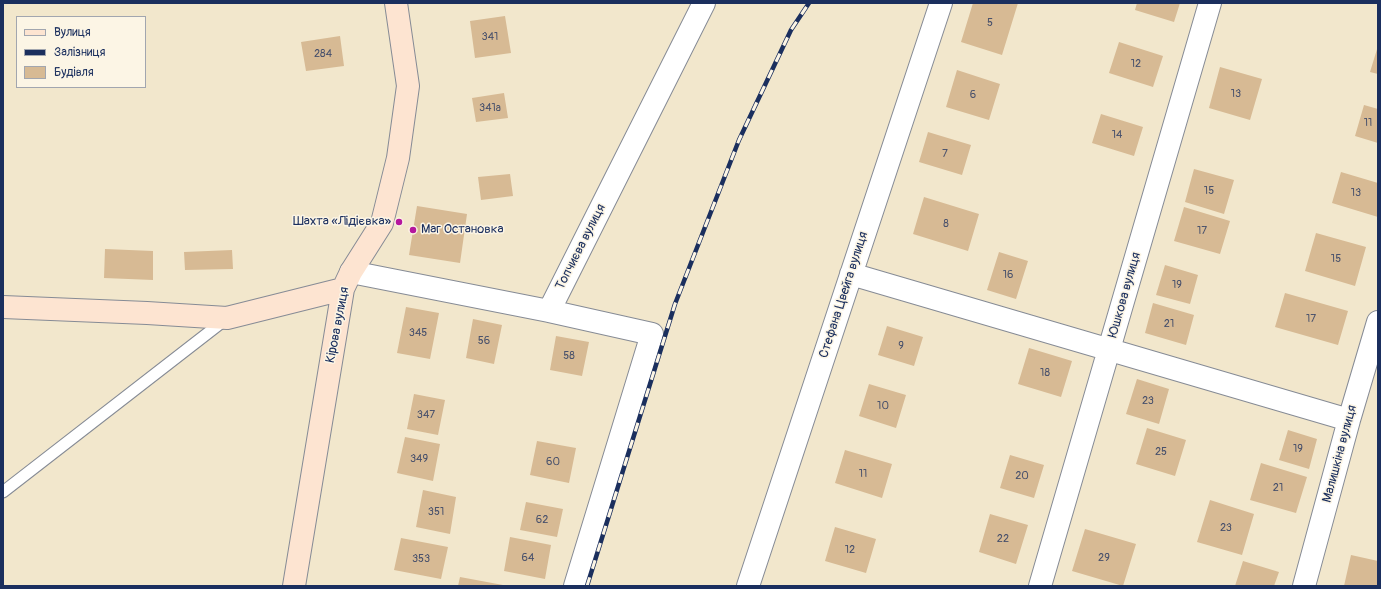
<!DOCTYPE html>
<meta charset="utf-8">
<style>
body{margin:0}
#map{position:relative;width:1381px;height:589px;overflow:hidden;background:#f2e7cc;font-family:Pangolin,sans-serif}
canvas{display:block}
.frame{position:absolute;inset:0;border:4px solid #1b2f5e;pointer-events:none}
.legend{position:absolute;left:16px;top:16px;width:130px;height:72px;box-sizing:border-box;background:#fcf5e5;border:1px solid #a2a6af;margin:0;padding:5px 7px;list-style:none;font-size:12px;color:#1b2f5e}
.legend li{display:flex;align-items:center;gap:8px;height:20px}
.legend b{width:20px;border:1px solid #a2a6af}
</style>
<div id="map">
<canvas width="1381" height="589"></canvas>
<div class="frame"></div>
<ul class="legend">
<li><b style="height:5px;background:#fde4d1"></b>Вулиця</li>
<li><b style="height:5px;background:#1b2f5e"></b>Залізниця</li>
<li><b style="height:11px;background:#d7ba94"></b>Будівля</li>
</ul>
</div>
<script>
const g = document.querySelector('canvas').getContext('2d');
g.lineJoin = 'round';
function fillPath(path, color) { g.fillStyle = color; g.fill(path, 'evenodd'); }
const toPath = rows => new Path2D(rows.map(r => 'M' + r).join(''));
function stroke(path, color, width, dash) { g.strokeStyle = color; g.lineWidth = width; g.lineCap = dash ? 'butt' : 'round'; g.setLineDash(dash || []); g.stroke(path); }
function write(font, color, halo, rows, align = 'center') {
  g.font = font + ' Pangolin,sans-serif'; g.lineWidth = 3; g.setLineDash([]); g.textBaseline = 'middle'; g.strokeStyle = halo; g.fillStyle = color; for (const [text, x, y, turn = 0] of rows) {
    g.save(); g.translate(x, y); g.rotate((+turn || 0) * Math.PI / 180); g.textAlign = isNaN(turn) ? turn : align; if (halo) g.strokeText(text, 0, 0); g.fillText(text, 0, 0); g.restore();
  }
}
const building = toPath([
 [973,3,1018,3,1002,55,961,42],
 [1137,3,1180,3,1174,22,1135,10],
 [505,16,511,53,475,58,470,21],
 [340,36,344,66,306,71,301,42],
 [1119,42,1163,56,1153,87,1109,73],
 [1378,46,1378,74,1370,72],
 [1220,67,1262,79,1250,120,1209,108],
 [957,70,1000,84,989,120,946,107],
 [504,93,508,118,476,122,472,98],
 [1364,105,1378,109,1378,143,1355,136],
 [1101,114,1143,127,1134,156,1092,143],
 [928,132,971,145,962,175,919,162],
 [1194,169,1234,180,1224,214,1185,202],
 [1341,172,1378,183,1378,217,1332,203],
 [510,174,513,196,481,200,478,177],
 [924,197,979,214,968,251,913,234],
 [417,206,467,214,460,263,409,255],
 [1184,207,1230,221,1220,254,1174,241],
 [1316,233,1366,247,1355,286,1305,271],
 [105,249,153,251,153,280,104,278],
 [232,250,233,269,185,270,184,252],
 [999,252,1028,261,1016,299,987,290],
 [1165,265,1198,275,1190,304,1156,295],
 [1285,293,1348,311,1338,345,1275,327],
 [1153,303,1194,315,1186,345,1145,333],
 [406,307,439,313,430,359,397,353],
 [473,319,502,325,494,364,466,358],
 [887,326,923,337,914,366,878,355],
 [556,336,589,342,582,376,550,370],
 [1029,348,1072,361,1061,397,1018,384],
 [1137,379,1169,389,1159,424,1126,414],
 [869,384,906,395,896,428,859,416],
 [414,394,445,400,438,435,407,429],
 [1147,428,1186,440,1175,476,1136,464],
 [1288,430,1317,439,1309,469,1279,460],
 [405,437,440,444,433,481,397,473],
 [537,441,576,448,569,483,530,475],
 [845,450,892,464,882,498,835,483],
 [1010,455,1044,465,1034,498,1000,488],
 [1261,463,1307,477,1296,513,1250,500],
 [423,490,456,497,450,534,416,527],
 [1210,500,1254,514,1242,555,1197,542],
 [526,502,563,509,557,537,520,530],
 [990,514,1028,525,1016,564,979,552],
 [835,527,876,539,866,573,825,561],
 [1085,529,1136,544,1123,586,1072,571],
 [510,537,551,545,545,579,504,571],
 [401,538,448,547,441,579,394,570],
 [1351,555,1378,561,1377,586,1344,586],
 [1243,561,1279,572,1274,586,1235,586],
 [460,577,503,585,503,586,458,586]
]);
const lane = toPath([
 [3,492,226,319]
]);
const street = toPath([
 [351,272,549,311,704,3],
 [851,274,1349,420],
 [549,311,652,334,575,586],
 [748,586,941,3],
 [1040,586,1210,3],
 [1304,586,1349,420,1378,322]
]);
const secondary = toPath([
 [3,307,147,313,227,318,343,289],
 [294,586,343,289,351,272,382,223,398,158,408,86,396,3]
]);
const rail = toPath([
 [587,586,675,304,739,140,791,30,809,3]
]);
const markers = [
 [399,222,4,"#b5179e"],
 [413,230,4,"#b5179e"]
];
const numberNames = [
 ["5",990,23],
 ["341",490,37],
 ["284",323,54],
 ["12",1136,64],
 ["13",1236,94],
 ["6",973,95],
 ["341а",490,108],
 ["11",1368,123],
 ["14",1117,135],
 ["7",945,154],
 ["15",1209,191],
 ["13",1356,193],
 ["8",946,224],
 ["17",1202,231],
 ["15",1336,259],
 ["16",1008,275],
 ["19",1177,285],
 ["17",1311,319],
 ["21",1169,324],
 ["345",418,333],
 ["56",484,341],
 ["9",901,346],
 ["58",569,356],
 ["18",1045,373],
 ["23",1148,401],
 ["10",883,406],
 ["347",426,415],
 ["19",1298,449],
 ["25",1161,452],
 ["349",419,459],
 ["60",553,462],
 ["11",863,474],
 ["20",1022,476],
 ["21",1278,488],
 ["351",436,512],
 ["62",542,520],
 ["23",1226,528],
 ["22",1003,539],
 ["12",850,550],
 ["64",528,558],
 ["29",1104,558],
 ["353",421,559]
];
const poiNames = [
 ["Шахта «Лідієвка»",391,222],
 ["Маг Остановка",421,230,"left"]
];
const streetNames = [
 ["Топчиєва вулиця",581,247,-63],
 ["Стефана Цвейга вулиця",844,295,-72],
 ["Юшкова вулиця",1125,295,-74],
 ["Кірова вулиця",338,325,-79],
 ["Малишкіна вулиця",1340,454,-75]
];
fillPath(building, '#d7ba94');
stroke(lane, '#868b95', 13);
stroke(street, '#868b95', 24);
stroke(secondary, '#868b95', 24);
stroke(lane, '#fff', 11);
stroke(street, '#fff', 22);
stroke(secondary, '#fde4d1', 22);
stroke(rail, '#1b2f5e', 4.5);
stroke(rail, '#fcf5e5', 3, [9]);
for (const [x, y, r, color] of markers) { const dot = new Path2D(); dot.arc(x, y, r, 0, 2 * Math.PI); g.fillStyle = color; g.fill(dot); stroke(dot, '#fcf5e5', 1.5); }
write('11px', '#4a526c', null, numberNames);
write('13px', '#1b2f5e', '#fcf5e5', poiNames, 'right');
write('13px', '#1b2f5e', '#fcf5e5', streetNames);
</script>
